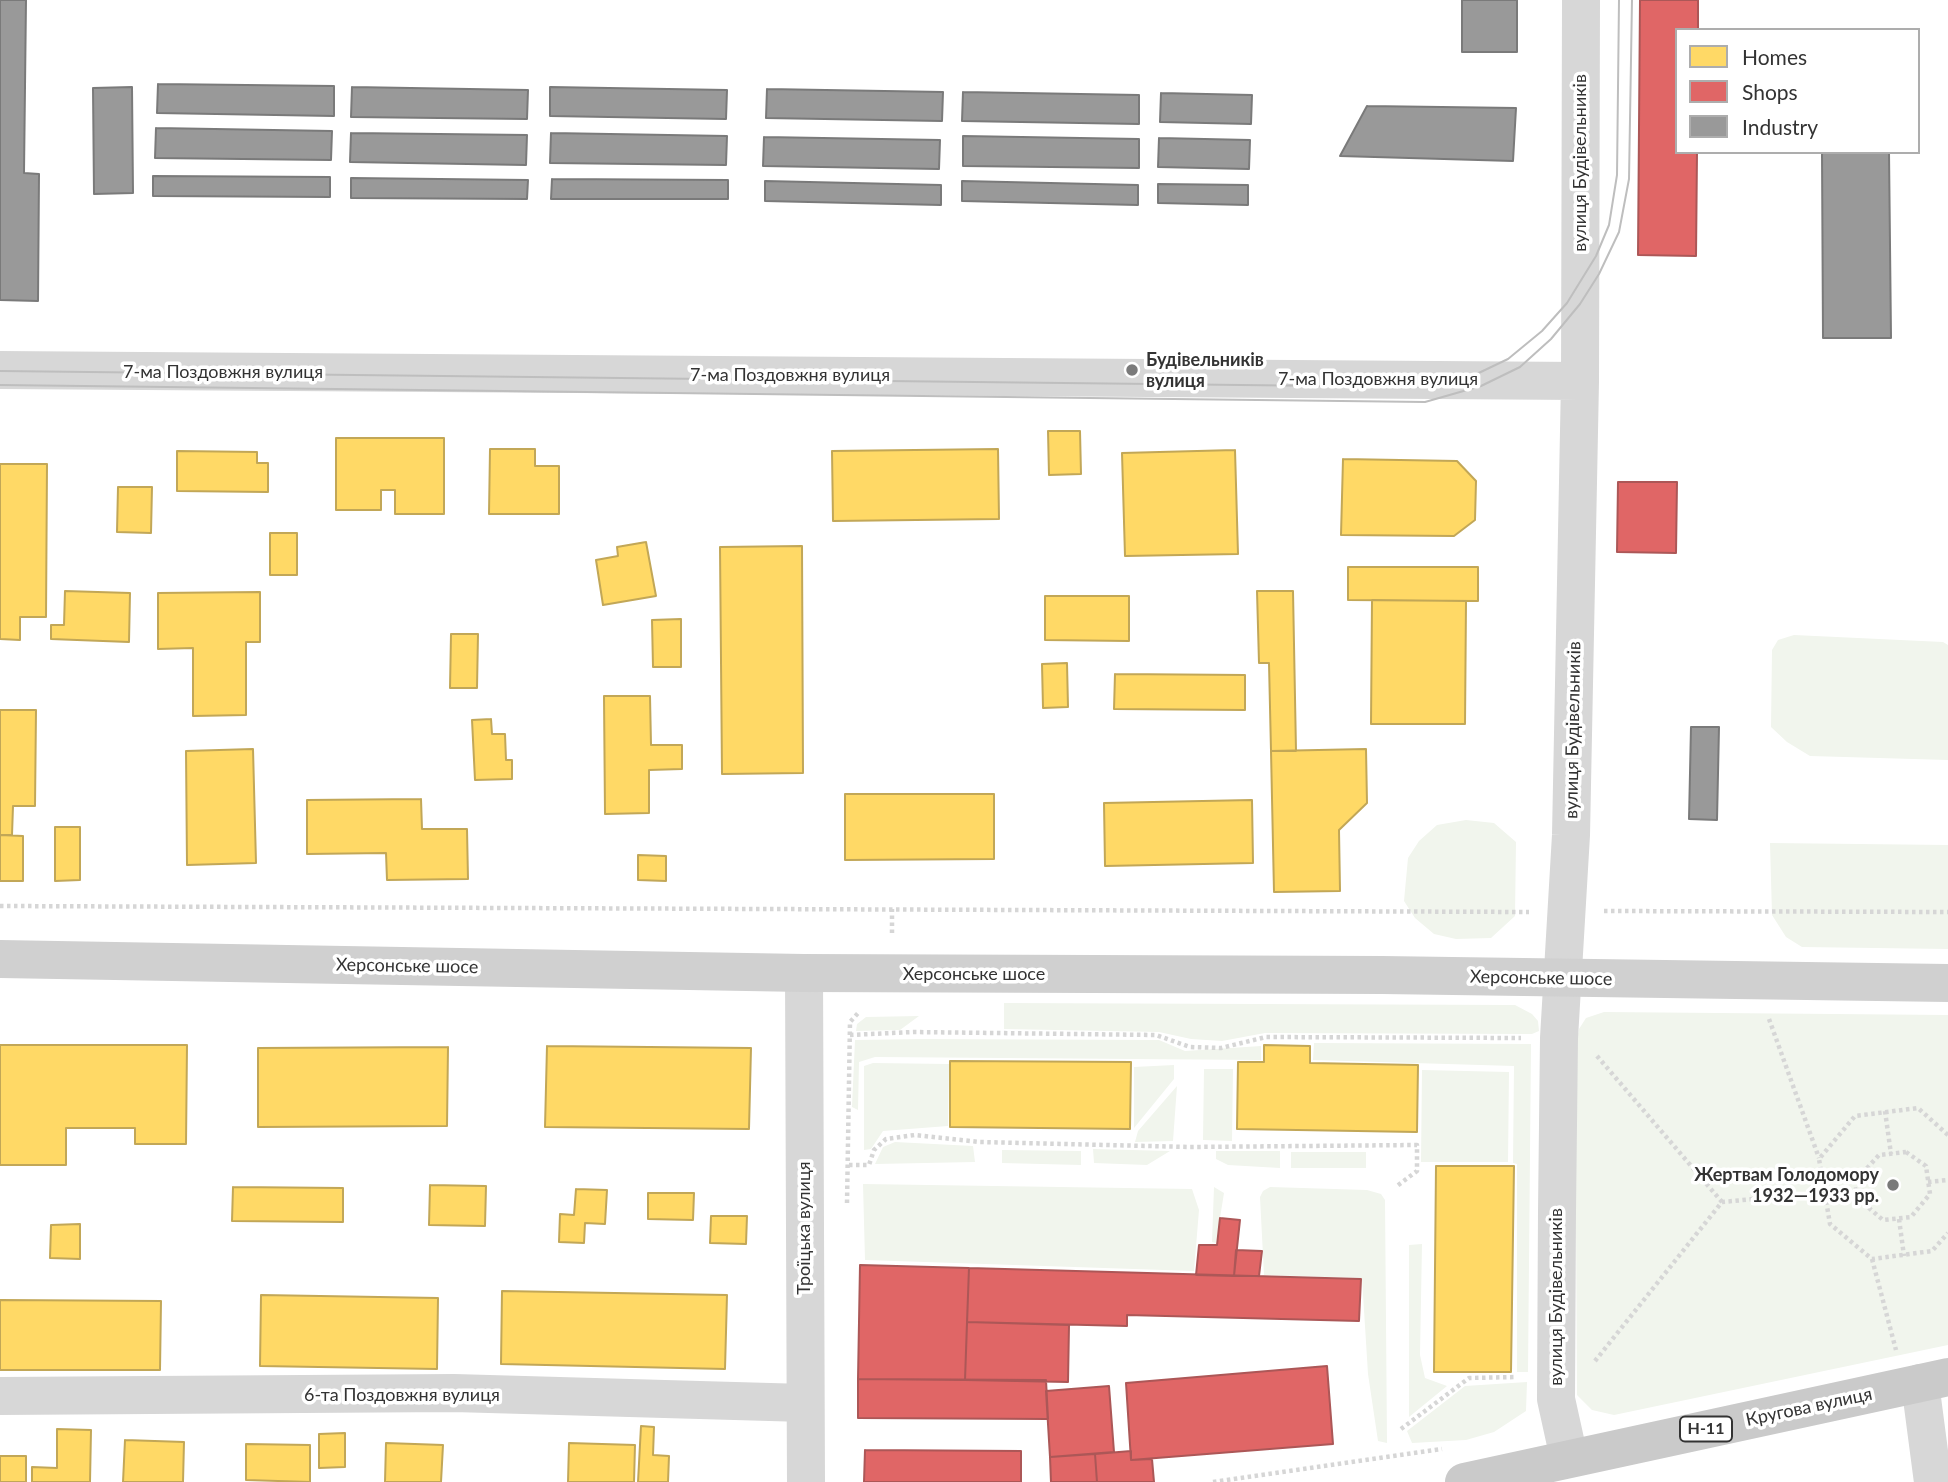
<!DOCTYPE html>
<meta charset="utf-8">
<style>
body{margin:0}
#map{position:relative;width:1948px;height:1482px;overflow:hidden;background:#fff;font-family:Lato,sans-serif}
canvas{display:block}
.legend{position:absolute;left:1675px;top:28px;width:245px;height:126px;box-sizing:border-box;background:#fff;border:2px solid #adadad;margin:0;padding:9px 12px;list-style:none;font-size:21px;color:#333}
.legend li{display:flex;align-items:center;gap:14px;height:35px}
.legend b{width:35px;border:2px solid #adadad}
</style>
<div id="map">
<canvas width="1948" height="1482"></canvas>
<ul class="legend">
<li><b style="height:19px;background:#ffd966"></b>Homes</li>
<li><b style="height:19px;background:#e06666"></b>Shops</li>
<li><b style="height:19px;background:#999"></b>Industry</li>
</ul>
</div>
<script>
const g = document.querySelector('canvas').getContext('2d');
g.lineJoin = 'round';
function fillPath(path, color) { g.fillStyle = color; g.fill(path, 'evenodd'); }
const toPath = rows => new Path2D(rows.map(r => 'M' + r).join(''));
function stroke(path, color, width, dash) { g.strokeStyle = color; g.lineWidth = width; g.lineCap = dash ? 'butt' : 'round'; g.setLineDash(dash || []); g.stroke(path); }
function write(font, color, halo, rows, align = 'center') {
  g.font = font + ' Lato,sans-serif'; g.lineWidth = 7; g.setLineDash([]); g.textBaseline = 'middle'; g.strokeStyle = halo; g.fillStyle = color; for (const [text, x, y, turn = 0] of rows) {
    g.save(); g.translate(x, y); g.rotate((+turn || 0) * Math.PI / 180); g.textAlign = isNaN(turn) ? turn : align; if (halo) g.strokeText(text, 0, 0); g.fillText(text, 0, 0); g.restore();
  }
}
const green = toPath([
 [1794,635,1943,642,1948,645,1948,760,1810,756,1787,742,1771,727,1772,650,1778,640],
 [1466,820,1494,823,1516,842,1515,916,1491,938,1456,939,1434,934,1415,918,1404,901,1408,858,1419,841,1437,825],
 [1770,843,1948,845,1948,949,1802,947,1786,937,1772,915],
 [1004,1003,1515,1005,1532,1014,1538,1021,1539,1031,1532,1034,1265,1033,1222,1041,1191,1039,1159,1032,1004,1029],
 [1604,1012,1948,1015,1948,1345,1614,1415,1592,1410,1577,1395,1575,1049,1579,1029,1586,1018],
 [919,1016,900,1030,856,1031,857,1024,866,1017],
 [921,1039,1159,1040,1185,1051,1261,1046,1261,1060,875,1057,859,1062,858,1110,852,1107,855,1040],
 [1314,1043,1531,1044,1528,1372,1517,1372,1517,1164,1513,1163,1514,1066,1313,1060],
 [873,1063,949,1064,948,1126,883,1131,871,1149,864,1150,864,1066],
 [1174,1065,1174,1079,1134,1128,1134,1067],
 [1204,1069,1233,1069,1232,1141,1203,1140],
 [1422,1070,1509,1072,1508,1162,1421,1162],
 [1177,1086,1173,1141,1135,1142,1138,1131],
 [895,1142,973,1146,975,1162,875,1164,883,1147],
 [1093,1149,1170,1151,1147,1165,1094,1163],
 [1002,1150,1081,1151,1081,1165,1002,1163],
 [1216,1151,1280,1151,1280,1168,1228,1165,1216,1159],
 [1291,1152,1366,1152,1366,1168,1291,1168],
 [863,1184,1192,1189,1199,1210,1194,1271,865,1260],
 [1214,1187,1224,1193,1216,1243,1212,1242],
 [1270,1187,1367,1190,1381,1194,1385,1200,1387,1443,1378,1441,1368,1374,1362,1278,1264,1275,1260,1197,1263,1191],
 [1422,1244,1420,1355,1425,1378,1447,1386,1409,1417,1409,1245],
 [1527,1382,1526,1411,1494,1432,1466,1440,1412,1443,1407,1431,1465,1386]
]);
const homes = toPath([
 [1048,431,1080,431,1081,474,1049,475,1048,431],
 [336,438,444,438,444,514,395,514,395,490,381,490,381,510,336,510,336,438],
 [490,449,535,449,535,466,559,466,559,514,489,514,490,449],
 [998,449,999,519,833,521,832,451,998,449],
 [1235,450,1238,554,1125,556,1122,453,1235,450],
 [177,451,257,452,257,463,268,463,268,492,177,491,177,451],
 [1343,459,1457,461,1476,481,1475,520,1454,536,1341,535,1343,459],
 [0,464,47,464,46,617,20,617,20,640,0,639,0,464],
 [118,487,152,487,151,533,117,532,118,487],
 [270,533,297,533,297,575,270,575,270,533],
 [646,542,656,596,603,605,596,560,618,556,617,547,646,542],
 [802,546,803,773,722,774,720,547,802,546],
 [1348,567,1478,567,1478,601,1348,600,1348,567],
 [65,591,130,593,129,642,51,639,51,625,64,625,65,591],
 [1257,591,1293,591,1296,751,1271,751,1269,663,1259,663,1257,591],
 [260,592,260,642,246,642,246,715,193,716,193,648,158,649,158,593,260,592],
 [1045,596,1129,596,1129,641,1045,640,1045,596],
 [1372,600,1466,601,1465,724,1371,724,1372,600],
 [681,619,681,667,653,667,652,620,681,619],
 [451,634,478,634,477,688,450,688,451,634],
 [1067,663,1068,707,1043,708,1042,664,1067,663],
 [1115,674,1245,675,1245,710,1114,709,1115,674],
 [604,696,650,696,651,745,682,745,682,769,649,770,649,813,605,814,604,696],
 [0,710,36,710,35,806,13,806,12,835,0,835,0,710],
 [491,719,492,734,505,734,506,760,512,760,512,779,475,780,472,720,491,719],
 [253,749,256,863,187,865,186,751,253,749],
 [1366,749,1367,803,1339,830,1340,891,1274,892,1271,751,1366,749],
 [845,794,994,794,994,859,845,860,845,794],
 [421,799,422,829,467,829,468,879,387,880,386,853,307,854,307,800,421,799],
 [1252,800,1253,863,1105,866,1104,803,1252,800],
 [55,827,80,827,80,880,55,881,55,827],
 [0,835,23,836,23,881,0,881,0,835],
 [638,855,666,856,666,881,638,880,638,855],
 [0,1045,187,1045,186,1144,135,1144,135,1128,66,1128,66,1165,0,1165,0,1045],
 [1264,1045,1310,1046,1310,1063,1418,1065,1417,1132,1237,1129,1238,1062,1264,1062,1264,1045],
 [547,1046,751,1048,749,1129,545,1127,547,1046],
 [448,1047,447,1126,258,1127,258,1048,448,1047],
 [950,1061,1131,1062,1130,1129,950,1127,950,1061],
 [1436,1166,1514,1166,1511,1372,1434,1372,1436,1166],
 [430,1185,486,1186,485,1226,429,1225,430,1185],
 [233,1187,343,1188,343,1222,232,1221,233,1187],
 [576,1189,607,1190,605,1224,585,1223,584,1243,559,1242,560,1214,574,1215,576,1189],
 [648,1193,694,1193,693,1220,648,1219,648,1193],
 [711,1216,747,1216,746,1244,710,1243,711,1216],
 [80,1224,80,1259,50,1258,51,1225,80,1224],
 [502,1291,727,1295,725,1369,501,1364,502,1291],
 [261,1295,438,1298,437,1369,260,1366,261,1295],
 [0,1300,161,1301,160,1370,0,1370,0,1300],
 [641,1426,654,1427,653,1455,669,1456,668,1482,638,1482,641,1426],
 [57,1429,91,1430,90,1482,32,1482,32,1467,57,1468,57,1429],
 [345,1433,345,1467,319,1468,319,1434,345,1433],
 [125,1440,184,1442,183,1482,123,1482,125,1440],
 [386,1443,443,1445,441,1482,385,1482,386,1443],
 [569,1443,635,1445,634,1482,568,1482,569,1443],
 [246,1444,310,1445,310,1482,246,1480,246,1444],
 [0,1456,26,1456,26,1482,0,1482,0,1456]
]);
const shops = toPath([
 [1640,0,1698,0,1698,30,1677,30,1677,152,1697,152,1696,256,1638,255,1640,0],
 [1618,482,1677,482,1676,553,1617,552,1618,482],
 [1220,1218,1240,1220,1234,1276,1196,1275,1199,1245,1217,1245,1220,1218],
 [1236,1250,1262,1251,1259,1276,1234,1276,1236,1250],
 [860,1265,969,1268,965,1380,858,1379,860,1265],
 [969,1268,1361,1279,1359,1321,1127,1315,1127,1326,967,1322,969,1268],
 [967,1322,1069,1325,1068,1382,965,1380,967,1322],
 [1327,1366,1333,1444,1131,1460,1126,1383,1327,1366],
 [858,1379,1046,1380,1048,1419,858,1418,858,1379],
 [1109,1386,1114,1452,1050,1457,1046,1391,1109,1386],
 [865,1450,1021,1451,1021,1482,864,1482,865,1450],
 [1131,1451,1131,1460,1152,1459,1154,1482,1097,1482,1095,1454,1131,1451],
 [1095,1454,1097,1482,1051,1482,1050,1457,1095,1454]
]);
const industry = toPath([
 [0,0,26,0,24,173,39,174,38,301,0,300,0,0],
 [1462,0,1517,0,1517,52,1462,52,1462,0],
 [158,84,334,86,334,116,157,113,158,84],
 [132,87,133,193,94,194,93,88,132,87],
 [352,87,528,90,527,119,351,117,352,87],
 [550,87,727,90,726,119,550,116,550,87],
 [767,89,943,92,942,121,766,118,767,89],
 [963,92,1139,95,1139,124,962,121,963,92],
 [1161,93,1252,95,1251,124,1160,122,1161,93],
 [1367,106,1516,108,1513,161,1340,156,1367,106],
 [156,128,332,131,331,160,155,158,156,128],
 [351,133,527,135,526,165,350,162,351,133],
 [551,133,727,136,726,165,550,163,551,133],
 [963,136,1139,139,1139,168,963,166,963,136],
 [764,137,940,140,939,169,763,166,764,137],
 [1159,138,1250,140,1249,169,1158,167,1159,138],
 [1822,152,1889,152,1891,338,1823,338,1822,152],
 [153,176,330,177,330,197,153,196,153,176],
 [351,178,528,180,527,199,351,198,351,178],
 [552,179,728,180,728,199,551,199,552,179],
 [765,181,941,185,941,205,765,201,765,181],
 [962,181,1138,185,1138,205,962,201,962,181],
 [1158,184,1248,185,1248,205,1158,203,1158,184],
 [1691,727,1719,727,1717,820,1689,819,1691,727]
]);
const path = toPath([
 [0,906,1529,912],
 [1604,911,1948,912],
 [892,933,892,909],
 [1769,1019,1819,1158],
 [850,1035,913,1032,1156,1035,1190,1047,1221,1048,1266,1037,1521,1038],
 [1597,1056,1722,1202],
 [1885,1111,1891,1154],
 [1948,1135,1918,1108,1855,1116,1819,1159,1830,1224,1872,1259,1932,1251,1948,1233],
 [1906,1152,1926,1166,1930,1194,1911,1217,1883,1220,1863,1203,1859,1177,1879,1155,1906,1152],
 [849,1165,869,1165,874,1150,886,1139,915,1135,980,1142,1189,1147,1417,1145,1417,1171,1397,1186],
 [1928,1182,1948,1180],
 [847,1203,850,1022,859,1012],
 [1899,1219,1904,1256],
 [1872,1259,1896,1350],
 [1595,1361,1722,1202,1861,1189],
 [1401,1429,1469,1378,1517,1377],
 [1213,1482,1442,1449]
]);
const street = toPath([
 [0,370,1580,381],
 [804,973,806,1482],
 [1920,1383,1933,1482],
 [0,1396,454,1393,805,1403],
 [1569,1458,1556,1399,1557,1211,1559,1038,1571,835,1580,381,1581,0]
]);
const secondary = toPath([
 [0,959,804,973,1382,975,1948,983]
]);
const primary = toPath([
 [1464,1482,1948,1377]
]);
const tram = toPath([
 [0,371,1418,387,1464,380,1508,359,1542,331,1567,303,1596,256,1609,225,1617,175,1619,0],
 [0,385,1425,402,1481,386,1520,367,1551,339,1580,304,1599,274,1619,232,1629,179,1632,0]
]);
const markers = [
 [1132,370,7,"#7a7a7a"],
 [1893,1185,7,"#7a7a7a"]
];
const shields = [
 [1706,1429,52]
];
const shieldNames = [
 ["Н-11",1706,1429]
];
const streetNames = [
 ["вулиця Будівельників",1580,163,-90],
 ["7-ма Поздовжня вулиця",223,372],
 ["7-ма Поздовжня вулиця",790,375],
 ["7-ма Поздовжня вулиця",1378,379],
 ["вулиця Будівельників",1573,730,-89],
 ["Херсонське шосе",407,966,1],
 ["Херсонське шосе",974,974],
 ["Херсонське шосе",1541,978,1],
 ["Троїцька вулиця",804,1228,-90],
 ["вулиця Будівельників",1556,1297,-90],
 ["6-та Поздовжня вулиця",402,1395],
 ["Кругова вулиця",1809,1407,-12]
];
const poiNames = [
 ["Будівельників",1146,360],
 ["вулиця",1146,381],
 ["Жертвам Голодомору",1879,1175,"right"],
 ["1932—1933 рр.",1879,1196,"right"]
];
fillPath(green, '#f1f5ed');
fillPath(homes, '#ffd966');
stroke(homes, '#c2a757', 2);
fillPath(shops, '#e06666');
stroke(shops, '#ac5757', 2);
fillPath(industry, '#999');
stroke(industry, '#7a7a7a', 2);
stroke(path, '#d6d6d6', 4.5, [3.5, 3.5]);
stroke(street, '#d7d7d7', 38);
stroke(secondary, '#d0d0d0', 38);
stroke(primary, '#cacaca', 38);
stroke(tram, '#bebebe', 2);
for (const [x, y, r, color] of markers) { const dot = new Path2D(); dot.arc(x, y, r, 0, 2 * Math.PI); g.fillStyle = color; g.fill(dot); stroke(dot, '#fff', 2.5); }
for (const [x, y, w] of shields) { const box = new Path2D(); box.roundRect(x - w / 2, y - 12.5, w, 25, 5); g.fillStyle = '#fff'; g.fill(box); stroke(box, '#333', 2); }
write('bold 16px', '#333', null, shieldNames);
write('18px', '#333', '#fff', streetNames);
write('bold 18px', '#333', '#fff', poiNames, 'left');
</script>
